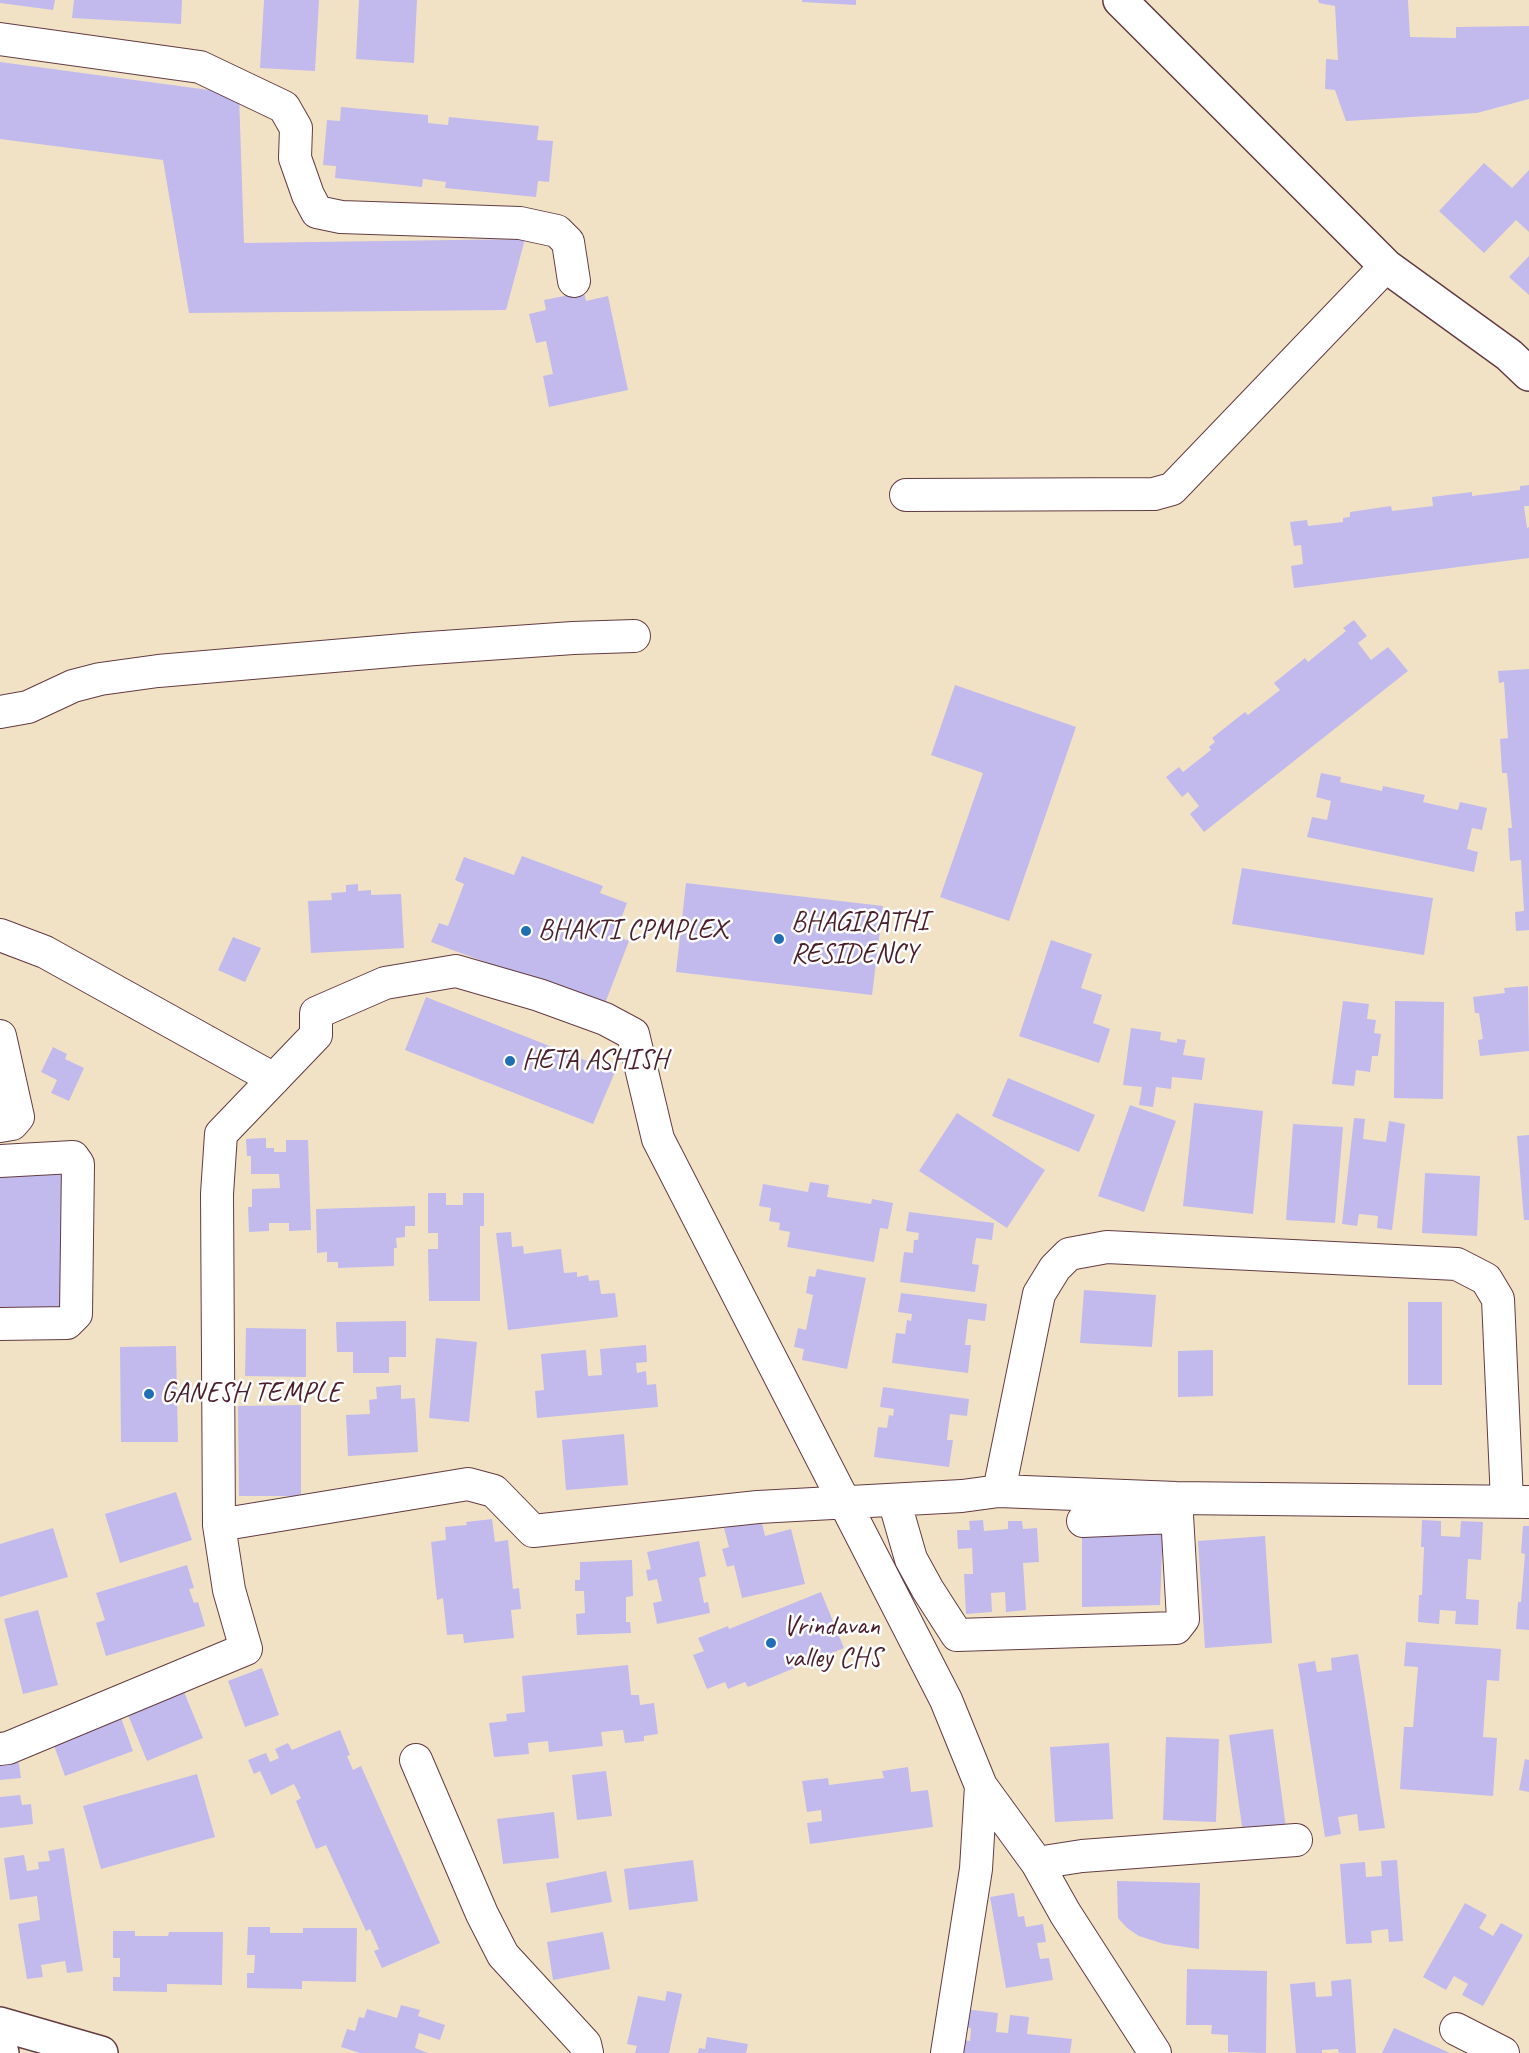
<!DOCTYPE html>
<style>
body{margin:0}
canvas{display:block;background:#f1e2c5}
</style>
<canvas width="1529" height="2053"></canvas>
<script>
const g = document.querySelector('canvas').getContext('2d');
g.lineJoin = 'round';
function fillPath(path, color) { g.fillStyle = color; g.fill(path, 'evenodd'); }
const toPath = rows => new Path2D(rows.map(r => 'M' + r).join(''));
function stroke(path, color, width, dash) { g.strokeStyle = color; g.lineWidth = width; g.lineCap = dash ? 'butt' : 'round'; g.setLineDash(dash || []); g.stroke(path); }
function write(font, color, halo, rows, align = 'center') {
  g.font = font + ' Caveat,sans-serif'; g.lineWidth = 5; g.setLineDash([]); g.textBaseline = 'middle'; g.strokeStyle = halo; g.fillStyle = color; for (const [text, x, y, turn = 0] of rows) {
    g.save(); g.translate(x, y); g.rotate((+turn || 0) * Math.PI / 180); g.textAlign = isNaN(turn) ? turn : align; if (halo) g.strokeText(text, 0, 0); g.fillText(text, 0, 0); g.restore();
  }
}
const building = toPath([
 [0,0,55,0,53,10,0,3],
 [74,0,182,0,181,24,72,18],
 [264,0,319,0,315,71,260,68],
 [359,0,417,0,414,63,356,59],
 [802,0,856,0,856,5,802,2],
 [1318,0,1408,0,1410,37,1456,38,1456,27,1529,26,1529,99,1477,113,1346,121,1335,90,1325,89,1326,59,1338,60,1335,6,1319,3],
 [0,62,239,94,244,243,525,239,506,310,189,313,163,160,0,139],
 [341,107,428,115,428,123,448,125,449,117,539,126,537,140,553,141,549,182,538,181,536,197,445,188,446,182,423,179,422,187,335,178,336,166,323,165,327,120,340,121],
 [1484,163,1512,188,1529,170,1529,232,1516,220,1484,253,1439,211],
 [1529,256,1529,295,1509,277],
 [584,292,586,301,608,296,628,390,549,407,543,376,553,374,546,341,536,343,529,314,546,310,544,300],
 [1529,485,1529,506,1524,506,1527,528,1529,527,1529,558,1294,588,1291,566,1303,564,1301,545,1294,546,1290,522,1307,520,1308,526,1343,522,1343,518,1350,517,1350,512,1391,506,1392,511,1433,506,1432,497,1472,492,1472,496,1520,490,1520,486],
 [1354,620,1367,636,1358,643,1371,660,1388,647,1408,671,1204,832,1190,814,1199,806,1188,792,1182,797,1166,777,1179,767,1183,772,1211,750,1209,747,1215,742,1212,738,1245,712,1248,715,1280,690,1274,683,1305,658,1308,662,1346,631,1343,628],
 [1529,669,1529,930,1516,931,1515,912,1524,911,1521,860,1510,861,1508,828,1512,828,1507,773,1502,773,1500,739,1508,738,1504,682,1499,683,1498,671],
 [955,685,1076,727,1009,921,940,897,983,773,931,755],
 [1321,773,1341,777,1340,782,1382,791,1383,786,1425,795,1423,802,1458,810,1460,802,1487,808,1482,830,1472,828,1467,849,1478,852,1474,872,1307,837,1312,817,1327,820,1331,801,1316,797],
 [522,856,603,886,600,893,627,903,615,935,629,941,604,1006,431,942,439,923,448,926,464,884,455,880,464,857,514,875],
 [1242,868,1433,898,1424,955,1232,924],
 [686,883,883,906,872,995,676,972],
 [358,884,358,891,371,890,371,895,401,894,404,948,311,953,308,901,332,900,331,893,346,892,346,885],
 [233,937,261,948,245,982,218,970],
 [1051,940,1092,954,1081,988,1102,995,1093,1023,1110,1029,1099,1063,1019,1036],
 [1528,986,1529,1051,1480,1056,1478,1040,1483,1039,1479,1013,1475,1013,1473,997,1505,993,1504,988],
 [426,997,615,1072,593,1124,405,1050],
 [1343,1001,1369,1004,1367,1019,1376,1020,1374,1033,1381,1034,1378,1056,1372,1056,1370,1072,1356,1070,1354,1086,1332,1084],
 [1395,1001,1444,1002,1443,1099,1394,1098],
 [1131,1028,1161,1032,1160,1040,1177,1043,1177,1039,1186,1040,1183,1055,1205,1058,1202,1080,1172,1077,1171,1089,1156,1087,1153,1107,1139,1105,1142,1087,1123,1085],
 [53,1047,67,1054,65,1059,84,1068,69,1101,51,1093,57,1080,41,1072],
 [1008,1078,1095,1115,1079,1152,992,1116],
 [1194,1103,1263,1111,1253,1214,1183,1206],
 [1130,1105,1176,1121,1144,1212,1098,1196],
 [957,1113,1045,1170,1007,1228,919,1171],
 [1354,1118,1365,1119,1363,1139,1386,1142,1389,1121,1405,1124,1392,1230,1377,1228,1378,1216,1359,1214,1357,1226,1342,1224],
 [1293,1124,1343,1127,1335,1223,1286,1220],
 [1529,1135,1529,1220,1524,1220,1517,1136],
 [266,1138,266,1148,274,1148,274,1152,286,1152,286,1140,308,1140,311,1230,289,1231,289,1223,269,1223,269,1231,249,1232,248,1207,252,1207,252,1189,280,1188,279,1174,251,1174,251,1156,247,1156,246,1139],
 [71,1171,68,1316,0,1317,0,1175],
 [1425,1173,1480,1176,1477,1236,1422,1233],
 [810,1182,829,1185,827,1197,871,1204,872,1199,893,1203,888,1229,880,1228,874,1262,787,1247,790,1232,779,1230,780,1223,769,1221,771,1208,759,1206,763,1184,808,1192],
 [428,1193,446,1193,446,1205,463,1205,463,1193,484,1193,484,1226,480,1226,480,1301,429,1301,428,1249,438,1249,438,1233,428,1233],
 [415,1206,415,1226,405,1226,405,1237,396,1238,397,1248,394,1248,394,1266,338,1268,338,1262,327,1262,327,1252,317,1253,316,1209],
 [909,1212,994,1223,992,1240,976,1238,972,1264,979,1265,975,1292,900,1282,904,1252,913,1253,914,1240,918,1240,919,1233,906,1231],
 [511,1232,512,1247,523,1246,524,1254,561,1249,564,1273,577,1272,577,1277,588,1275,589,1281,599,1280,601,1294,615,1293,618,1317,508,1330,496,1233],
 [817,1269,866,1278,847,1369,802,1360,804,1349,794,1347,798,1328,806,1330,813,1295,806,1293,809,1276,815,1277],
 [1084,1290,1156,1295,1152,1347,1080,1343],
 [901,1293,987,1304,985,1321,968,1319,965,1345,971,1345,968,1373,892,1363,896,1333,905,1334,907,1320,911,1321,912,1314,898,1312],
 [1408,1302,1442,1302,1442,1385,1408,1385],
 [406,1321,406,1357,389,1357,389,1373,353,1373,353,1352,337,1352,336,1322],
 [246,1328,306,1329,306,1377,245,1376],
 [436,1338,477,1342,469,1422,429,1418],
 [646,1345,647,1362,636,1363,637,1373,646,1371,647,1385,656,1384,658,1407,537,1418,535,1391,544,1390,541,1354,586,1350,588,1376,602,1375,600,1349],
 [176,1346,178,1442,121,1442,120,1347],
 [1213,1350,1213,1396,1178,1397,1178,1351],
 [401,1385,401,1399,415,1398,418,1452,348,1456,346,1415,370,1414,369,1400,377,1399,376,1387],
 [883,1387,969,1399,967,1416,950,1414,947,1440,953,1440,949,1467,874,1457,878,1427,887,1428,889,1415,893,1416,894,1409,880,1407],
 [301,1405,301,1496,239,1496,238,1406],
 [624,1434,628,1485,566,1490,562,1440],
 [176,1492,192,1540,120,1563,105,1514],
 [492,1519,495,1542,508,1540,513,1589,519,1588,521,1609,511,1610,514,1638,464,1643,463,1634,447,1635,443,1598,437,1600,431,1542,446,1540,445,1527,467,1525,466,1522],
 [761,1519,765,1536,791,1529,805,1584,742,1598,734,1565,727,1567,722,1549,729,1547,724,1528],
 [983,1520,984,1531,1008,1529,1008,1521,1022,1521,1023,1529,1037,1528,1039,1562,1023,1563,1026,1610,1006,1612,1005,1592,991,1593,992,1612,966,1614,964,1574,973,1574,972,1548,958,1549,957,1530,970,1530,969,1521],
 [1422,1520,1441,1521,1441,1536,1460,1537,1461,1521,1483,1522,1481,1560,1468,1559,1466,1599,1479,1600,1478,1625,1455,1624,1456,1611,1440,1610,1439,1624,1418,1622,1419,1595,1422,1595,1424,1547,1421,1547],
 [1163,1522,1160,1605,1082,1607,1082,1524],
 [1523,1526,1529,1526,1529,1630,1516,1629,1518,1602,1521,1602,1525,1554,1521,1553],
 [53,1528,68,1577,0,1597,0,1544],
 [1265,1536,1272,1643,1205,1648,1198,1541],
 [699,1541,706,1576,699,1578,704,1603,708,1602,710,1613,657,1624,653,1603,662,1601,657,1579,648,1581,646,1570,651,1569,647,1552],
 [632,1560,633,1596,626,1597,626,1622,630,1622,631,1633,577,1635,576,1614,585,1613,584,1591,575,1591,575,1580,580,1580,580,1562],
 [187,1565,194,1588,189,1589,194,1603,198,1602,205,1626,106,1656,96,1623,105,1620,96,1593],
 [821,1592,844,1648,748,1687,745,1682,728,1689,725,1682,707,1689,693,1655,704,1651,698,1638,728,1626,729,1629],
 [38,1610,58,1685,23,1694,4,1619],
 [1406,1642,1501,1649,1499,1681,1487,1680,1483,1737,1497,1738,1493,1796,1400,1789,1404,1727,1413,1727,1418,1667,1404,1666],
 [1358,1654,1385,1828,1359,1831,1357,1814,1338,1817,1341,1834,1325,1837,1298,1664,1315,1661,1317,1672,1332,1670,1331,1658],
 [628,1665,631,1695,639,1695,640,1705,654,1703,658,1734,644,1736,644,1741,625,1743,623,1730,601,1732,603,1746,549,1752,548,1741,528,1743,529,1754,494,1757,489,1723,507,1721,506,1714,525,1712,522,1676],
 [262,1668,279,1715,245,1727,228,1681],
 [184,1692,203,1738,147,1761,128,1715],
 [121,1718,133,1751,65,1776,53,1743],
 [1273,1729,1286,1828,1243,1833,1229,1735],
 [340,1730,350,1755,347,1756,353,1770,361,1766,440,1943,382,1968,374,1951,379,1949,370,1929,366,1931,326,1845,316,1849,296,1801,301,1798,294,1784,271,1795,260,1771,254,1774,248,1760,266,1753,270,1762,279,1758,275,1749,288,1743,292,1750],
 [1166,1737,1219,1739,1216,1822,1163,1820],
 [1109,1743,1113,1819,1055,1822,1050,1747],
 [17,1751,21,1778,0,1780,0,1753],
 [1525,1759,1529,1760,1529,1792,1519,1790],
 [908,1767,911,1792,928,1790,933,1827,810,1844,807,1823,822,1821,821,1810,807,1812,802,1781,828,1778,829,1785,884,1778,882,1771],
 [606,1771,612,1816,577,1820,572,1775],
 [197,1774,215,1837,101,1869,83,1806],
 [20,1795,22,1805,31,1804,33,1824,0,1828,0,1797],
 [554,1812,559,1858,503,1864,497,1819],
 [64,1848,83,1971,67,1973,65,1961,41,1965,43,1977,27,1979,18,1924,40,1920,37,1896,10,1900,4,1858,24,1855,27,1871,39,1869,38,1862,50,1861,48,1851],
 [693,1860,698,1901,629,1910,624,1869],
 [1397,1860,1403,1941,1389,1942,1388,1929,1371,1931,1372,1943,1346,1944,1340,1864,1365,1862,1366,1877,1382,1876,1381,1861],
 [606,1871,612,1902,551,1913,546,1883],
 [1117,1881,1200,1883,1199,1949,1164,1944,1139,1936,1127,1928,1118,1918],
 [1014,1893,1018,1917,1024,1916,1026,1927,1043,1924,1046,1942,1037,1943,1040,1959,1049,1958,1053,1980,1006,1988,990,1897],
 [1465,1903,1487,1915,1479,1928,1493,1936,1501,1923,1523,1935,1483,2006,1462,1995,1468,1984,1454,1976,1446,1990,1423,1977],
 [248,1927,270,1927,270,1933,303,1933,303,1928,357,1928,356,1982,302,1981,302,1989,247,1988,247,1973,254,1973,255,1955,247,1955],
 [113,1931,135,1931,135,1936,168,1936,169,1932,223,1932,222,1985,167,1984,167,1992,113,1991,113,1977,120,1977,120,1958,113,1958],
 [603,1932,610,1969,553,1980,547,1942],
 [1187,1969,1267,1971,1266,2053,1228,2052,1228,2035,1211,2034,1212,2025,1186,2025],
 [1351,1979,1356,2053,1339,2053,1338,2049,1322,2050,1322,2053,1296,2053,1290,1984,1315,1982,1316,1997,1332,1996,1331,1981],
 [667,1991,682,1994,669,2053,635,2053,637,2046,627,2044,638,1996,665,2001],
 [401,2005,420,2010,418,2016,445,2025,440,2040,419,2033,415,2048,428,2053,360,2053,341,2047,347,2029,355,2031,359,2017,364,2018,367,2009,397,2018],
 [956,2008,998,2013,996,2032,1008,2033,1010,2015,1029,2017,1027,2034,1072,2039,1070,2053,955,2053,957,2039,970,2041,971,2028,954,2025],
 [1394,2028,1450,2053,1382,2053],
 [707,2037,748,2044,746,2053,698,2053,699,2048,705,2049]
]);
const minor = toPath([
 [0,39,200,67,284,107,296,128,295,158,308,195,317,212,341,217,520,223,557,231,568,242,574,281],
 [906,495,1154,494,1172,489,1386,266],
 [0,712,28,707,73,686,100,679,158,671,415,649,573,638,634,636],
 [0,935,45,952,274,1079],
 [0,1036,18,1117,12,1124,0,1126],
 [0,1161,73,1157,78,1164,76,1314,67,1323,0,1324],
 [999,1491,1039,1294,1055,1268,1069,1254,1107,1247,1457,1264,1486,1279,1498,1299,1507,1501],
 [894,1500,911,1559,928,1590,957,1635,1176,1628,1183,1619,1176,1498],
 [1083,1521,1173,1517],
 [219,1525,468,1484,494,1491,533,1531,758,1507,962,1496,999,1491,1176,1498,1529,1502],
 [0,1749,8,1748,246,1649,229,1590,219,1525,217,1194,221,1134,316,1035,316,1013,385,983,456,971,539,995,605,1019,633,1034,658,1139,946,1700,981,1786,1037,1863,1065,1913,1155,2053],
 [416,1760,482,1914,503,1955,585,2044,587,2053],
 [1037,1863,1082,1856,1296,1840],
 [1456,2029,1503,2053],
 [947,2053,976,1869,981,1786]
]);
const tertiary = toPath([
 [1120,0,1386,266,1509,355,1529,374]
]);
const secondary = toPath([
 [0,2024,101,2053],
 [0,2053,2,2053]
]);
const markers = [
 [526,931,6,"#1f6fb2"],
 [779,939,6,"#1f6fb2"],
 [510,1061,6,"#1f6fb2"],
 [149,1394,6,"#1f6fb2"],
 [771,1643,6,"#1f6fb2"]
];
const poiNames = [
 ["BHAGIRATHI",791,923],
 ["RESIDENCY",791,955],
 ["BHAKTI CPMPLEX",538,931],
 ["HETA ASHISH",522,1061],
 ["GANESH TEMPLE",161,1394],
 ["Vrindavan",783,1627],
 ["valley CHS",783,1659]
];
fillPath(building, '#c2baed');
stroke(minor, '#633c42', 34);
stroke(tertiary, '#633c42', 36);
stroke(secondary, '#633c42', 36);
stroke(minor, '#fff', 32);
stroke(tertiary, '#fff', 33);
stroke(secondary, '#fff', 33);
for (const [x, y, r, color] of markers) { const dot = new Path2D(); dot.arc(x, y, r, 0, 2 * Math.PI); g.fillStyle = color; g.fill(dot); stroke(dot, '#fff', 2); }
write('28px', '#4a1f2b', '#fff', poiNames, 'left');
</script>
